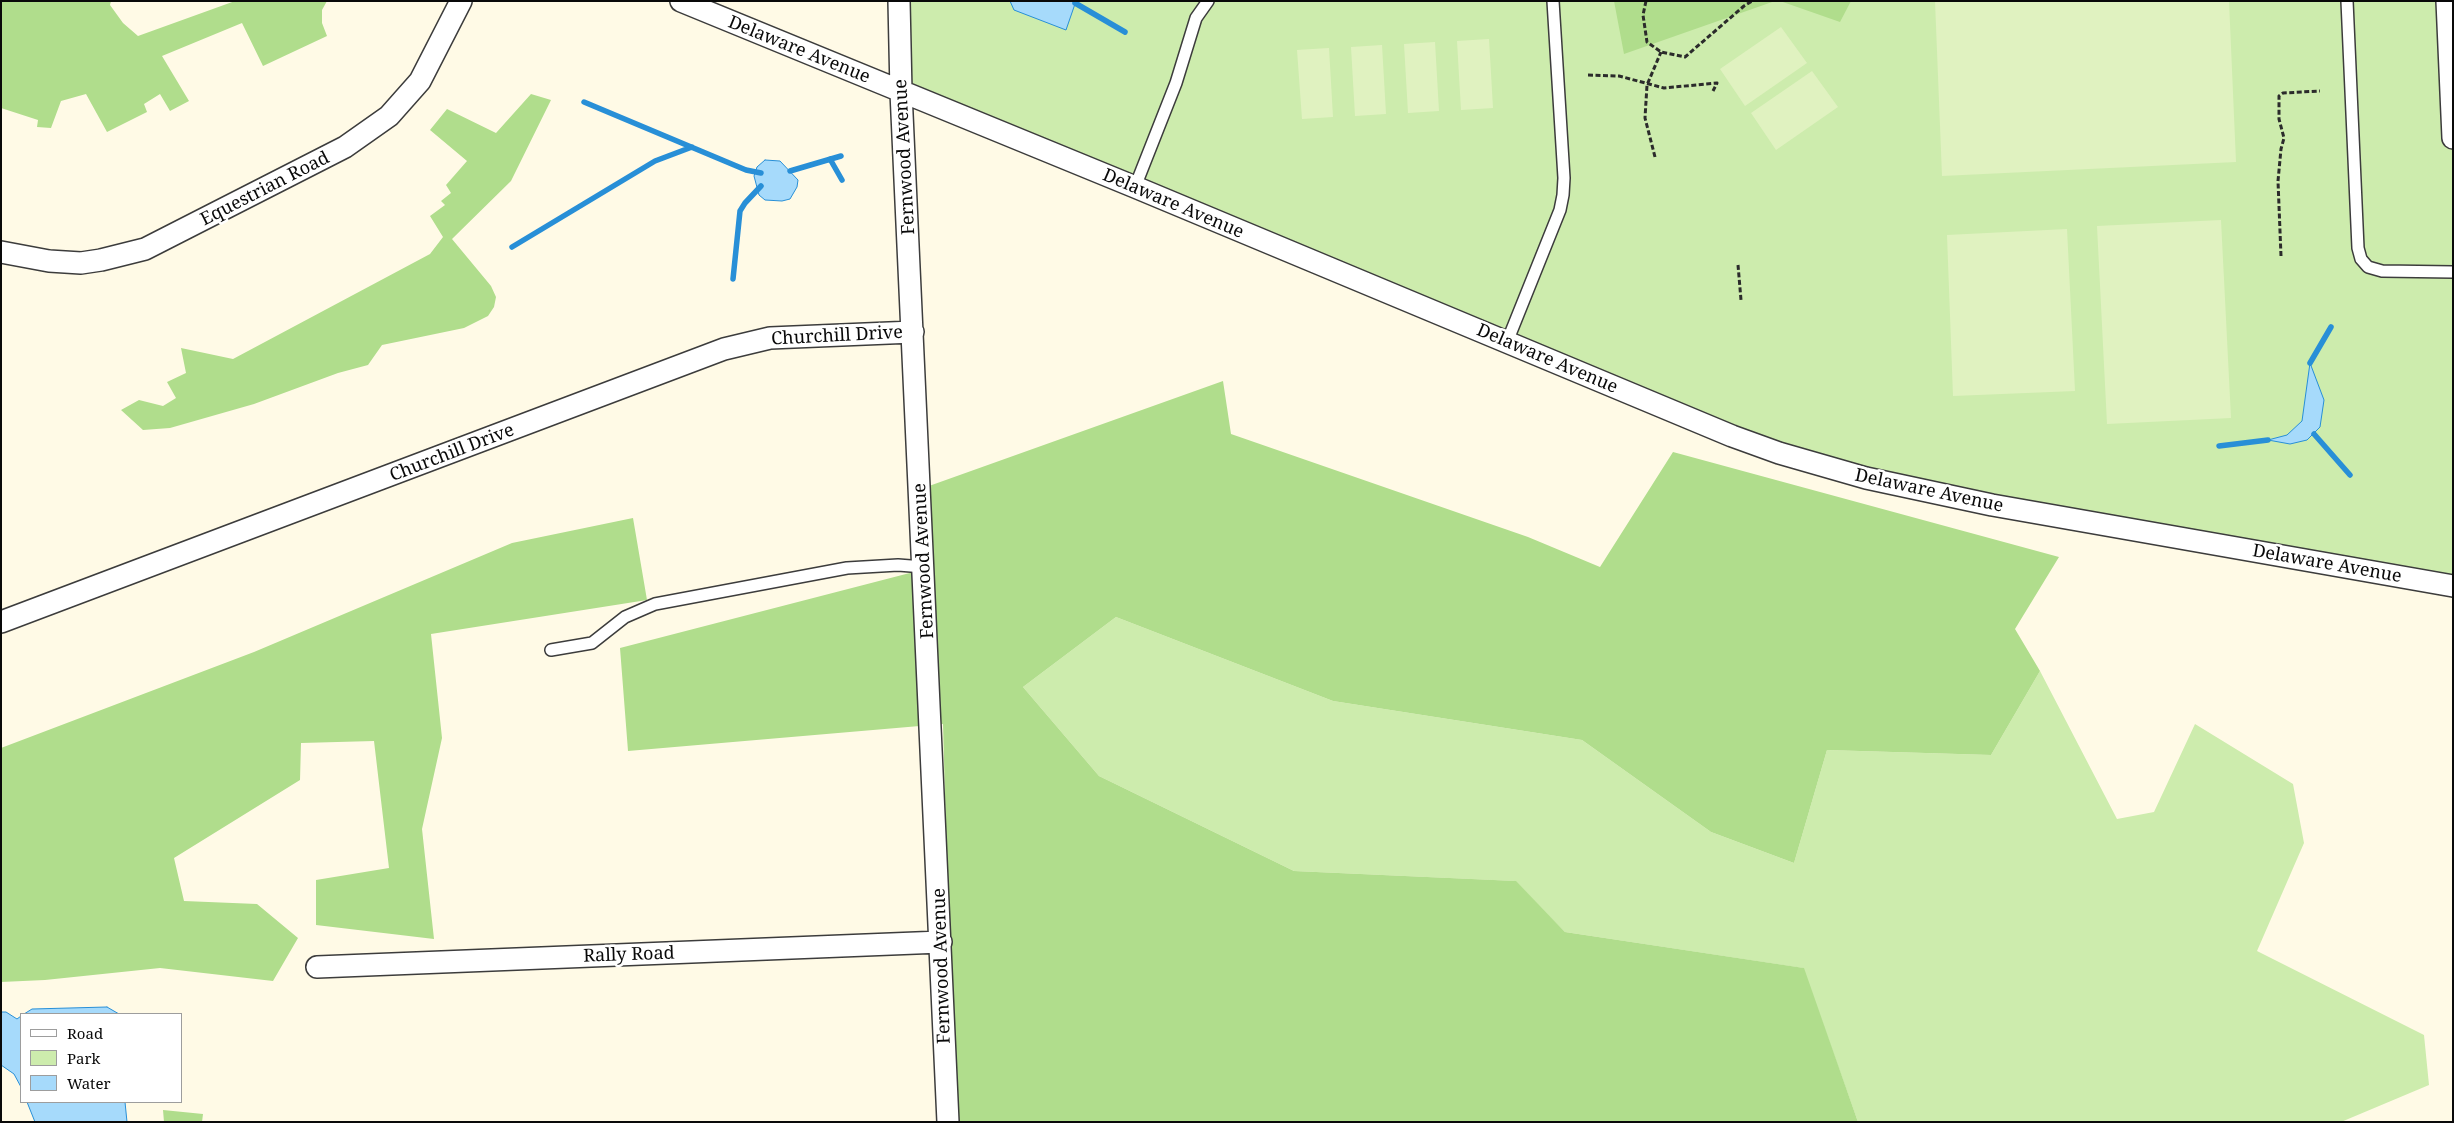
<!DOCTYPE html>
<style>
body{margin:0}
#map{position:relative;width:2454px;height:1123px;overflow:hidden;background:#fffae6;font-family:"Noto Serif",serif}
canvas{display:block}
.frame{position:absolute;inset:0;border:2px solid #090909;pointer-events:none}
.legend{position:absolute;left:20px;top:1013px;width:162px;height:90px;box-sizing:border-box;background:#fff;border:1px solid #9d9d9d;margin:0;padding:6px 9px;list-style:none;font-size:15px;color:#090909}
.legend li{display:flex;align-items:center;gap:10px;height:25px}
.legend b{width:25px;border:1px solid #9d9d9d}
</style>
<div id="map">
<canvas width="2454" height="1123"></canvas>
<div class="frame"></div>
<ul class="legend">
<li><b style="height:6px;background:#fff"></b>Road</li>
<li><b style="height:14px;background:#cdecad"></b>Park</li>
<li><b style="height:14px;background:#a6dafb"></b>Water</li>
</ul>
</div>
<script>
const g = document.querySelector('canvas').getContext('2d');
g.lineJoin = 'round';
function fillPath(path, color) { g.fillStyle = color; g.fill(path, 'evenodd'); }
const toPath = rows => new Path2D(rows.map(r => 'M' + r).join(''));
function stroke(path, color, width, dash) { g.strokeStyle = color; g.lineWidth = width; g.lineCap = dash ? 'butt' : 'round'; g.setLineDash(dash || []); g.stroke(path); }
function write(font, color, halo, rows, align = 'center') {
  g.font = font + ' "Noto Serif",serif'; g.lineWidth = 5; g.setLineDash([]); g.textBaseline = 'middle'; g.strokeStyle = halo; g.fillStyle = color; for (const [text, x, y, turn = 0] of rows) {
    g.save(); g.translate(x, y); g.rotate((+turn || 0) * Math.PI / 180); g.textAlign = isNaN(turn) ? turn : align; if (halo) g.strokeText(text, 0, 0); g.fillText(text, 0, 0); g.restore();
  }
}
const green = toPath([
 [899,1,2449,1,2453,109,2453,586,1866,478,901,92],
 [1116,617,1333,701,1582,740,1711,832,1794,863,1827,750,1991,755,2040,671,2117,819,2154,812,2195,724,2293,784,2304,843,2257,951,2424,1035,2429,1085,2341,1122,1858,1122,1803,968,1565,932,1515,881,1294,871,1099,776,1023,687]
]);
const forest = toPath([
 [1,1,111,1,110,5,123,23,138,36,235,1,327,1,322,10,322,23,327,36,263,66,242,23,162,56,189,101,170,111,160,94,144,104,147,112,107,132,86,94,61,101,51,128,37,127,38,120,1,108],
 [1614,1,1775,1,1624,54],
 [1780,1,1851,1,1840,22],
 [531,94,551,100,511,181,452,239,491,286,496,297,494,307,488,316,464,328,382,345,368,365,338,373,254,404,170,428,143,430,121,410,139,400,163,406,176,398,167,382,186,373,181,348,233,359,430,254,443,237,430,216,445,205,441,201,451,193,446,185,467,161,430,130,447,109,496,133],
 [1223,381,1231,434,1528,537,1600,567,1673,452,2059,557,2015,629,2040,671,1991,755,1827,750,1794,863,1711,832,1582,740,1333,701,1116,617,1023,687,1099,776,1294,871,1516,881,1565,932,1804,968,1858,1122,954,1122,943,724,628,751,620,648,933,567,929,486],
 [633,518,647,600,431,634,442,738,422,829,434,939,316,925,316,880,389,868,374,741,301,743,300,780,174,858,184,901,257,904,298,938,273,981,160,968,45,980,1,982,1,748,254,652,512,543],
 [163,1110,203,1114,202,1122,164,1122]
]);
const pitch = toPath([
 [1935,1,2229,1,2236,162,1942,176],
 [1781,27,1807,63,1745,106,1720,69],
 [1489,39,1493,108,1461,110,1457,41],
 [1435,42,1439,111,1408,113,1404,44],
 [1382,45,1386,114,1355,116,1351,47],
 [1329,48,1333,117,1302,119,1297,50],
 [1812,71,1838,107,1776,150,1751,113],
 [2221,220,2231,418,2107,424,2097,226],
 [2067,229,2075,391,1953,396,1947,235]
]);
const water = toPath([
 [1010,1,1076,1,1066,30,1014,10,1010,1],
 [765,160,780,161,798,180,797,187,790,199,782,201,765,200,759,195,754,176,757,167,765,160],
 [2310,363,2324,400,2320,427,2307,440,2290,444,2268,440,2287,435,2302,421,2310,363],
 [107,1007,119,1014,24,1014,32,1009,107,1007],
 [1,1012,6,1012,17,1019,21,1016,21,1087,14,1074,1,1065,1,1012],
 [27,1102,125,1102,127,1122,35,1122,27,1102]
]);
const stream = toPath([
 [1075,3,1125,32],
 [584,102,746,170,761,173],
 [830,159,842,180],
 [790,171,841,156],
 [512,247,655,161,692,147],
 [733,279,740,211,745,203,761,186],
 [2310,363,2331,327],
 [2314,434,2350,475],
 [2219,446,2268,440]
]);
const path = toPath([
 [1646,1,1643,15,1647,42,1661,52,1685,57,1744,6,1752,1],
 [1588,75,1619,76,1664,88,1717,83,1713,91],
 [1655,157,1645,118,1647,85,1661,52],
 [2281,256,2278,181,2281,149,2284,138,2279,119,2279,96,2283,93,2320,91],
 [1738,265,1741,300]
]);
const lane = toPath([
 [2347,1,2358,248,2361,259,2368,267,2382,271,2453,272],
 [1135,187,1176,83,1196,18,1208,1],
 [1507,342,1560,210,1563,195,1564,178,1553,1],
 [551,650,592,643,625,617,655,604,847,568,898,565,924,567]
]);
const street = toPath([
 [681,1,1135,187,1732,436,1779,453,1866,478,1992,505,2453,586],
 [899,1,901,92,948,1122],
 [2447,1,2453,138],
 [1,252,49,261,81,263,101,260,145,249,345,147,389,116,420,81,461,1],
 [1,622,724,349,770,338,913,332],
 [317,967,941,942]
]);
const streetNames = [
 ["Delaware Avenue",799,50,22],
 ["Fernwood Avenue",905,157,-93],
 ["Equestrian Road",265,189,-27],
 ["Delaware Avenue",1173,204,23],
 ["Churchill Drive",837,336,-3],
 ["Delaware Avenue",1547,359,23],
 ["Churchill Drive",452,453,-21],
 ["Delaware Avenue",1929,491,12],
 ["Fernwood Avenue",924,561,-93],
 ["Delaware Avenue",2327,564,10],
 ["Rally Road",629,955,-2],
 ["Fernwood Avenue",942,966,-92]
];
fillPath(green, '#cdecad');
fillPath(forest, '#b0dd8c');
fillPath(pitch, '#e0f2c0');
fillPath(water, '#a6dafb');
stroke(water, '#288fd7', 1);
stroke(stream, '#288fd7', 5.5);
stroke(lane, '#3c3c3c', 14);
stroke(street, '#3c3c3c', 24);
stroke(path, '#2b2b2b', 3, [5, 2.5]);
stroke(lane, '#fff', 11);
stroke(street, '#fff', 21);
write('18px', '#090909', '#fff', streetNames);
</script>
